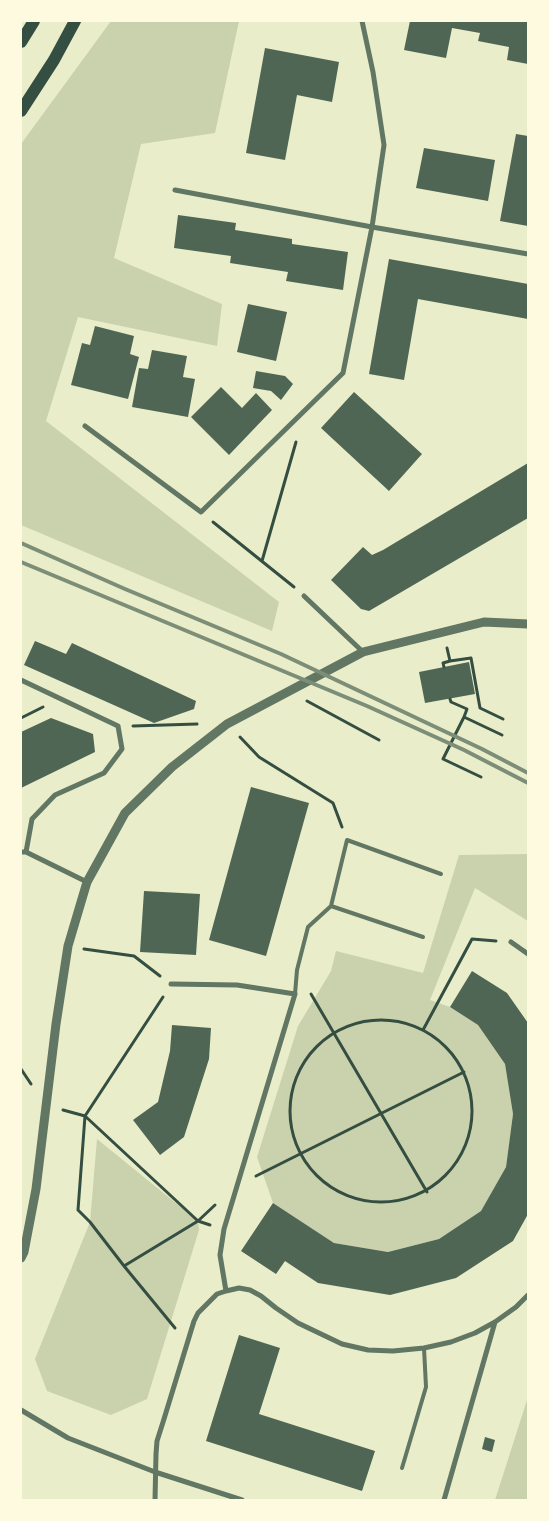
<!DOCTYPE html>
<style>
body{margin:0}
#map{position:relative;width:549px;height:1521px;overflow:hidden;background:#e9edc9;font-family:"DejaVu Sans",sans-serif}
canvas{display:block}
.frame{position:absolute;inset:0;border:22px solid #fefae0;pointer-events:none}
</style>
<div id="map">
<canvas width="549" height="1521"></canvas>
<div class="frame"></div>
</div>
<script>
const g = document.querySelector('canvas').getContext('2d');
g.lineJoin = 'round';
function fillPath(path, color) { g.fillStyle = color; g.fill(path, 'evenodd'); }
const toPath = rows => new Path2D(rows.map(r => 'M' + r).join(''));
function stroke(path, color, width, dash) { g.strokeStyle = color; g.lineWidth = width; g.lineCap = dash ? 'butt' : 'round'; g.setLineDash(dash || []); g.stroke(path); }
const green = toPath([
 [111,21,239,21,215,133,141,144,114,258,222,304,217,346,78,317,46,421,279,602,272,631,21,525,21,144],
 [528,854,528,921,475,888,430,1000,450,1007,478,1025,505,1064,513,1114,506,1167,481,1211,439,1239,388,1252,334,1243,273,1203,257,1157,298,1026,331,971,336,951,423,973,459,855],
 [97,1139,198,1221,199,1230,147,1399,111,1415,47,1391,35,1359,90,1222],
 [528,1397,528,1500,495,1500]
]);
const building = toPath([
 [410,21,528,21,528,64,507,60,509,47,478,41,480,33,452,28,446,58,404,50],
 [265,48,339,62,332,102,297,95,285,160,246,153],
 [516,134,528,136,528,226,500,221],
 [424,148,495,160,488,201,416,188],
 [178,215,236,223,235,230,292,239,292,244,348,252,343,290,286,281,288,272,230,263,231,256,174,248],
 [389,259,528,284,528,319,418,299,404,380,369,374],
 [248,304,287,312,276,361,237,352],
 [95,326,134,336,130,354,139,357,128,399,71,385,82,343,90,345],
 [152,350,187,356,183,377,195,379,188,417,132,407,139,368,148,369],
 [256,371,285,376,293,384,281,400,271,391,253,388],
 [221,387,242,408,256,393,272,410,229,455,191,417],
 [354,392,422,454,389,491,321,428],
 [528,463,528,518,369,611,361,609,331,580,363,547,372,555,383,550],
 [35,641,66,654,72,643,196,701,194,709,154,723,24,665],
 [469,662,475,694,425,703,419,672],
 [51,718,93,734,95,752,21,788,21,732],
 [251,787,309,803,266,956,209,940],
 [144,891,200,894,196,955,140,952],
 [472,971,507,993,528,1023,528,1214,513,1241,456,1278,390,1295,318,1283,285,1261,276,1274,241,1251,273,1203,334,1243,388,1252,439,1239,481,1211,506,1167,513,1114,505,1064,478,1025,450,1007],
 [172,1025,211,1028,209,1059,184,1137,160,1155,133,1120,158,1102,170,1051],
 [239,1335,280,1348,259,1414,375,1451,362,1491,206,1441],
 [485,1437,495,1440,492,1452,482,1449]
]);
const path = toPath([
 [213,522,294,587],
 [262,561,296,442],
 [447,648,450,661,471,658,480,708,503,719],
 [444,667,443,663,450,661],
 [450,699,451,702,467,709,464,717,502,735],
 [307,701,379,740],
 [464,717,443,759,481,777],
 [21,718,43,707],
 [133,726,197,724],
 [240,737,259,757,333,803,342,827],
 [84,949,134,956,160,976],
 [311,994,427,1192],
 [163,997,85,1116,78,1210,90,1222,124,1266,175,1328],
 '290 1111a91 91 0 1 1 182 0a91 91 0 1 1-182 0Z',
 [423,1030,472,939,496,941],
 [21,1069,31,1084],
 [63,1110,85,1116,198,1221,210,1225],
 [256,1176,464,1072],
 [124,1266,198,1221,215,1205]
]);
const service = toPath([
 [331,906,423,937],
 [295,994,297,970,308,927,331,906,347,840,441,874],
 [402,1468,426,1387,424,1348]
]);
const minor = toPath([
 [175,190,372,227,528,254],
 [85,426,201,512,343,373,372,227,384,145,373,72,362,21],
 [304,596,363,652],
 [21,680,118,726,122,749,104,773,55,795,32,819,26,852],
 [21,852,26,852,87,882],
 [511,942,528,954],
 [171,984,237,985,295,994,224,1229,220,1255,226,1291],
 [21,1410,68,1438,155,1472,242,1500],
 [155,1500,156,1454,157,1441,164,1419,194,1321,198,1313,217,1294,226,1291,239,1288,250,1290,261,1296,276,1308,298,1323,342,1344,368,1350,393,1351,424,1348,451,1342,475,1333,495,1322,516,1307,528,1295],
 [444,1500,495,1322]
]);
const tertiary = toPath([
 [21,1258,24,1252,36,1189,56,1024,68,946,87,882,125,813,172,767,227,724,363,652,484,622,528,624]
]);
const primary = toPath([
 [21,42,34,21],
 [21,111,54,60,75,21]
]);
const rail = toPath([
 [21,543,125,589,281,654,482,749,528,773],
 [21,562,367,706,464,750,528,783]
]);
fillPath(green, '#cad2ad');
fillPath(building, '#4f6655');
stroke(path, '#344e41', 3);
stroke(service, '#617663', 4);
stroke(minor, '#617663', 5);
stroke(tertiary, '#617663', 9);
stroke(primary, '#344e41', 12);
stroke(rail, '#7c8e77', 4);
</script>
